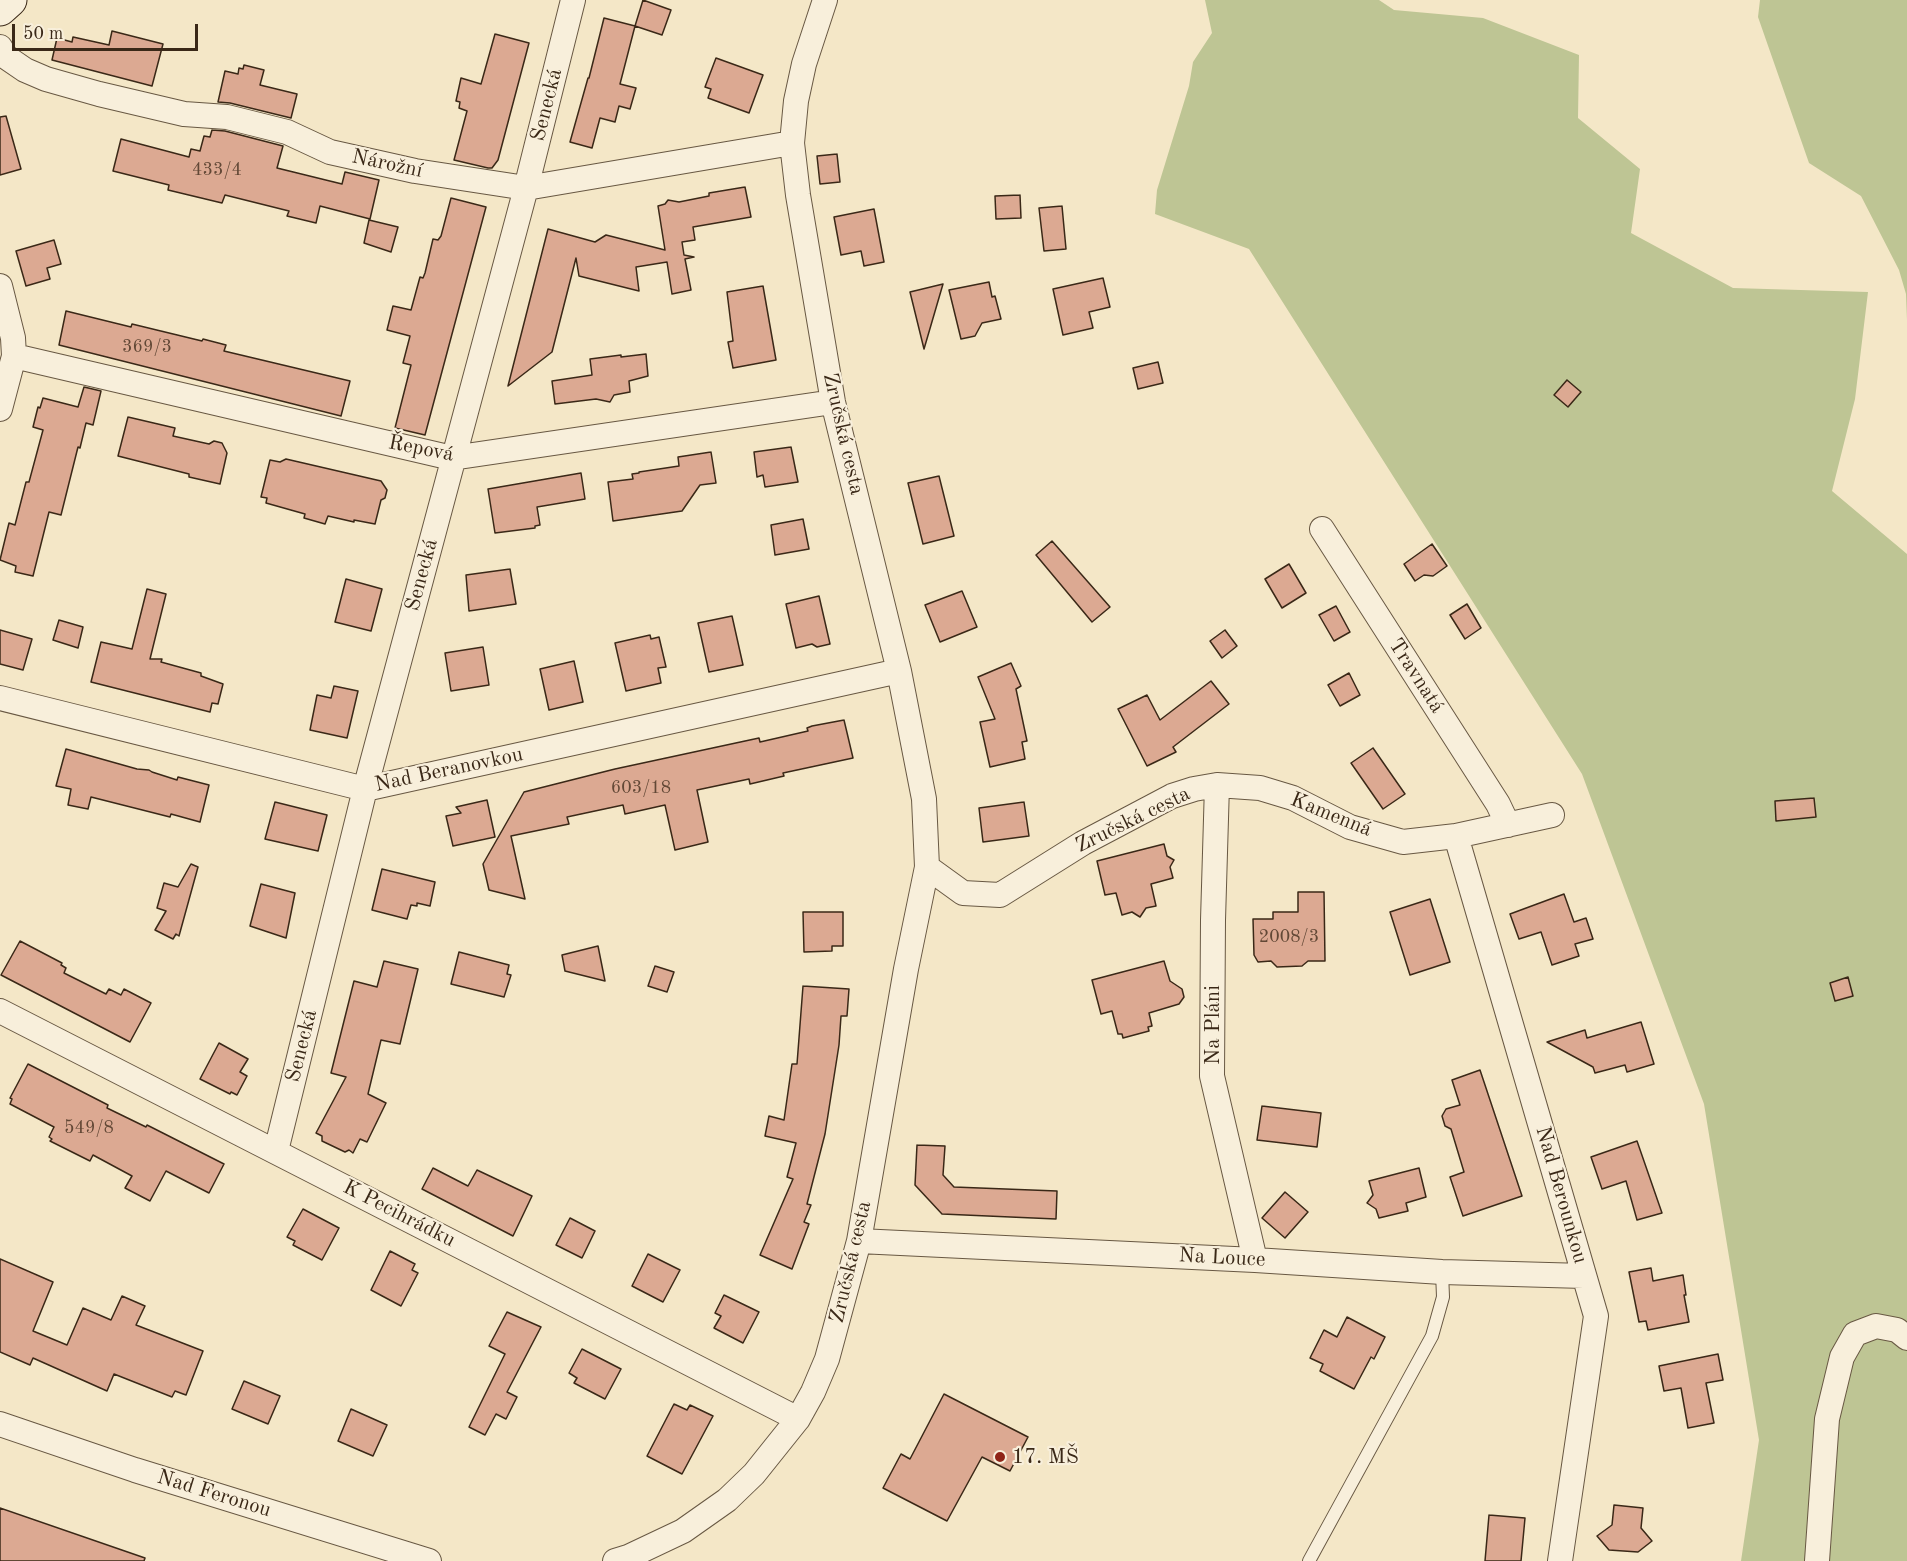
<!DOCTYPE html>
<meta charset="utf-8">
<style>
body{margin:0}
#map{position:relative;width:1907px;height:1561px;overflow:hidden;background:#f4e7c7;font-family:"Old Standard TT",serif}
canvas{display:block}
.scale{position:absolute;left:12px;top:24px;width:186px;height:27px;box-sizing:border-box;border:3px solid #3a2817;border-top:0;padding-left:8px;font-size:18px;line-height:21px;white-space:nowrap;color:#3a2817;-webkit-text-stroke:4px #f8efdb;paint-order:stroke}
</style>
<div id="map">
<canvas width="1907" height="1561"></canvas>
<div class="scale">50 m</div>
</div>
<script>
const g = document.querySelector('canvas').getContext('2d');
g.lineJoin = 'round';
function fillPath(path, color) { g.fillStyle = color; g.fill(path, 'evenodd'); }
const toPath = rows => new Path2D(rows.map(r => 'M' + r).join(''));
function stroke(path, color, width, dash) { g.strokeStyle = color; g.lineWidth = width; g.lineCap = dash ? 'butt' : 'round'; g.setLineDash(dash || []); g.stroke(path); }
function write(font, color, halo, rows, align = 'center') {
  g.font = font + ' "Old Standard TT",serif'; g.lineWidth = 4.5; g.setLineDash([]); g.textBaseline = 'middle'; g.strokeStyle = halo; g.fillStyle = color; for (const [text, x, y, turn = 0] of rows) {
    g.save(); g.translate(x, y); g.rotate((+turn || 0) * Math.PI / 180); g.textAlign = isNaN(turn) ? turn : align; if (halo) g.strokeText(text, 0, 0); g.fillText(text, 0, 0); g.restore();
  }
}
const green = toPath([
 [1205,0,1379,0,1394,10,1483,18,1579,55,1578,118,1640,169,1631,233,1733,288,1868,292,1855,399,1832,491,1907,554,1907,1561,1741,1561,1759,1440,1704,1104,1582,774,1249,249,1155,214,1157,190,1189,86,1193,62,1212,33],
 [1760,0,1907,0,1907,320,1906,294,1899,270,1861,196,1809,163,1758,17]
]);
const building = toPath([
 [643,0,671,10,662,35,635,26,620,84,636,88,630,109,619,106,615,122,600,118,592,148,570,142,588,78,589,78,604,18,635,26,643,0],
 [112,31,163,44,152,86,52,60,57,38,72,42,73,37,109,45,112,31],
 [495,34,529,43,498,160,492,168,488,168,454,160,467,111,459,108,460,102,456,101,461,78,481,84,495,34],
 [716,58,763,75,749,113,708,98,711,89,705,87,716,58],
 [244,65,264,70,260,85,297,94,291,118,230,103,218,102,225,71,238,74,239,68,243,69,244,65],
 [6,116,21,169,0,175,0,117,6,116],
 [212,130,225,131,283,146,277,168,342,184,345,172,379,180,370,219,320,206,316,223,287,216,289,211,225,195,222,203,168,190,169,185,113,171,121,139,189,157,191,149,200,151,204,136,210,137,212,130],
 [837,154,840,182,820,184,817,156,837,154],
 [745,187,751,217,693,227,695,240,682,242,684,255,694,257,685,259,691,290,672,294,667,262,636,267,639,291,579,276,576,258,552,352,508,386,548,229,595,242,606,235,665,250,658,206,665,204,668,200,679,202,709,196,709,193,745,187],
 [1020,195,1021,218,996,219,995,196,1020,195],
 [451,198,486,207,425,435,395,428,411,365,403,363,410,336,387,330,393,306,411,310,420,277,423,278,425,273,433,239,438,240,441,236,451,198],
 [1062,206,1066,249,1044,251,1039,208,1062,206],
 [874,209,884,262,864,266,861,251,841,255,834,217,874,209],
 [369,220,398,227,391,252,364,243,369,220],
 [54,240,61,264,47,268,50,279,26,286,16,251,54,240],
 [1103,278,1110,307,1089,312,1093,328,1063,335,1053,289,1103,278],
 [989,282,992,297,995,296,1001,319,982,323,975,336,961,339,949,290,989,282],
 [943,284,924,349,910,292,943,284],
 [763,286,776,360,733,368,728,342,733,341,727,292,763,286],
 [66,311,131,327,132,324,202,341,203,339,226,345,224,351,350,381,341,416,59,345,66,311],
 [646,354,648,376,629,381,630,392,614,395,610,402,596,399,555,404,552,381,592,375,590,359,621,355,621,357,646,354],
 [1158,362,1163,383,1138,389,1133,368,1158,362],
 [1567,380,1581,392,1568,407,1554,395,1567,380],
 [84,387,101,391,93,425,86,423,80,448,78,447,61,515,49,512,33,576,15,572,16,566,0,560,9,523,15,525,26,482,29,482,43,430,33,427,38,407,40,408,43,398,78,407,84,387],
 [128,417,175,428,173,436,209,444,214,441,222,443,227,453,220,484,189,477,189,474,118,456,128,417],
 [791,447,798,482,765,487,763,475,757,477,754,452,791,447],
 [711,452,716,483,700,485,682,511,613,521,608,482,633,479,632,474,639,473,639,472,679,466,678,457,711,452],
 [286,459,381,481,387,490,385,498,381,500,375,524,354,520,354,522,328,516,325,524,304,518,305,514,266,503,267,498,261,497,270,460,280,462,286,459],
 [581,473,585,499,537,507,540,525,535,526,535,528,495,533,488,489,581,473],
 [939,476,954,536,923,544,908,483,939,476],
 [803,519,809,549,775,555,771,525,803,519],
 [1052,541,1110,607,1092,622,1036,555,1052,541],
 [1432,544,1447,566,1433,576,1424,575,1415,581,1404,564,1432,544],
 [1289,564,1306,593,1282,608,1265,579,1289,564],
 [510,569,516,604,469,611,466,575,510,569],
 [346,579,382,589,371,631,335,622,346,579],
 [147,589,166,594,150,659,162,659,161,662,201,673,201,676,223,684,218,704,212,703,210,712,91,682,101,642,132,649,147,589],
 [962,591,977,627,940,642,925,605,962,591],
 [819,596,830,644,817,647,812,644,796,648,786,604,819,596],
 [1467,604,1481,628,1465,639,1450,615,1467,604],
 [1336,606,1350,632,1334,641,1319,615,1336,606],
 [732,616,743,665,709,672,698,623,732,616],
 [59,620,83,627,78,648,53,640,59,620],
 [0,630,32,639,23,670,0,664,0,630],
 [1225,630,1237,646,1222,658,1210,641,1225,630],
 [650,635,651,639,659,637,666,667,658,668,661,683,626,691,615,643,650,635],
 [483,647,489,685,451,691,445,653,483,647],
 [574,661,583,702,549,710,540,669,574,661],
 [1011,663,1021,686,1016,689,1027,741,1022,742,1025,759,990,767,980,722,995,719,978,677,1011,663],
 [1349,673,1360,695,1340,706,1328,685,1349,673],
 [1211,681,1229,704,1173,747,1176,752,1147,766,1118,709,1147,695,1160,720,1211,681],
 [334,686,358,691,347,738,310,730,317,695,331,698,334,686],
 [844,720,853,758,783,773,784,776,750,784,749,779,697,790,708,842,675,850,665,805,625,814,623,805,567,817,569,824,511,836,525,899,489,890,483,864,524,792,615,769,759,738,760,742,808,731,807,728,812,726,844,720],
 [1373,748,1405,794,1383,809,1351,763,1373,748],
 [66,749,137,769,149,770,152,772,177,780,178,777,209,785,200,822,171,814,170,817,91,797,88,809,68,805,71,789,56,786,66,749],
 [1814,798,1816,817,1776,821,1775,801,1814,798],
 [487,800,495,837,453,846,446,816,461,813,456,807,487,800],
 [275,802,327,815,318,851,265,839,275,802],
 [1024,802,1029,836,983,842,979,808,1024,802],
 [1164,844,1167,856,1174,860,1170,867,1173,878,1151,884,1156,906,1146,908,1140,917,1132,912,1122,915,1116,893,1105,895,1097,861,1164,844],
 [191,864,198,867,179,936,176,934,173,939,155,930,166,911,157,908,164,883,178,887,191,864],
 [382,869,435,882,430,906,417,903,417,906,411,905,407,919,372,910,382,869],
 [261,884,295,893,286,938,250,926,261,884],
 [1298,892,1324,892,1325,961,1308,961,1302,966,1277,967,1271,961,1258,962,1254,955,1253,919,1273,919,1273,912,1298,912,1298,892],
 [1564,894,1574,922,1586,918,1593,939,1575,944,1579,956,1552,965,1541,932,1519,939,1510,914,1564,894],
 [1430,899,1450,962,1410,975,1390,912,1430,899],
 [803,912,843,912,843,946,832,946,832,951,804,952,803,912],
 [20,941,62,963,61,965,66,968,64,973,106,994,109,989,121,995,124,989,151,1003,130,1042,1,975,20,941],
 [598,946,605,981,565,971,562,955,598,946],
 [459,952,509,965,507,974,511,975,504,997,451,984,459,952],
 [384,961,418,969,400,1044,381,1040,368,1094,386,1103,367,1142,360,1139,353,1153,349,1150,345,1152,322,1141,322,1136,316,1133,346,1077,331,1073,354,981,377,987,384,961],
 [1164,961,1170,981,1182,989,1184,997,1179,1004,1149,1013,1152,1026,1148,1027,1149,1031,1123,1038,1122,1034,1118,1034,1112,1011,1101,1014,1092,980,1164,961],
 [655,966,674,972,667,992,648,986,655,966],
 [1848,977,1853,996,1835,1001,1830,983,1848,977],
 [803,986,849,989,847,1016,841,1016,839,1045,825,1134,807,1204,811,1205,804,1222,809,1224,792,1269,760,1255,793,1179,787,1177,796,1143,765,1136,769,1116,784,1120,792,1064,797,1064,803,986],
 [1641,1022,1654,1064,1627,1072,1625,1065,1595,1073,1593,1067,1547,1042,1585,1030,1587,1038,1641,1022],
 [219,1043,248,1059,240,1072,247,1076,237,1095,231,1092,230,1094,200,1079,219,1043],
 [28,1064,108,1105,107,1108,146,1127,147,1125,224,1164,209,1193,166,1171,150,1201,125,1188,132,1176,93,1155,90,1161,50,1141,52,1139,49,1137,54,1127,10,1104,12,1099,10,1098,28,1064],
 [1480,1070,1522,1196,1463,1216,1450,1177,1464,1172,1451,1129,1445,1126,1442,1116,1446,1109,1460,1105,1452,1080,1480,1070],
 [1262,1106,1321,1113,1317,1147,1257,1140,1262,1106],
 [1637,1141,1662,1213,1637,1220,1626,1181,1602,1189,1591,1157,1637,1141],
 [917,1145,945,1146,943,1175,954,1187,1057,1191,1056,1219,942,1214,915,1185,917,1145],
 [433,1168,468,1186,477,1170,532,1196,513,1236,422,1189,433,1168],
 [1419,1168,1426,1197,1406,1203,1408,1211,1379,1218,1376,1209,1367,1203,1373,1195,1369,1181,1419,1168],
 [1285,1192,1308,1212,1285,1238,1262,1218,1285,1192],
 [303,1209,339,1228,322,1260,293,1245,295,1241,287,1237,303,1209],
 [570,1218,595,1231,582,1258,556,1245,570,1218],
 [390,1251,415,1264,412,1270,418,1273,401,1306,371,1290,390,1251],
 [648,1254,680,1270,663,1302,632,1286,648,1254],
 [0,1259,53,1282,33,1331,67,1345,83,1308,111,1320,122,1296,145,1306,136,1325,203,1351,186,1395,175,1391,172,1397,114,1374,107,1391,33,1358,30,1365,0,1352,0,1259],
 [1651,1268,1653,1281,1683,1275,1686,1295,1684,1295,1689,1322,1648,1330,1646,1321,1639,1322,1629,1272,1651,1268],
 [724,1295,759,1312,743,1343,714,1328,721,1316,715,1313,724,1295],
 [507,1312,541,1327,507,1392,517,1397,506,1419,496,1414,485,1435,469,1427,505,1354,489,1346,507,1312],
 [1347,1317,1385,1337,1374,1359,1371,1357,1354,1389,1320,1371,1323,1364,1310,1358,1324,1330,1337,1337,1347,1317],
 [582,1349,621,1369,605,1399,574,1383,577,1378,569,1373,582,1349],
 [1718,1354,1723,1380,1706,1383,1714,1423,1688,1428,1681,1388,1664,1391,1659,1366,1718,1354],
 [244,1381,280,1396,268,1424,232,1409,244,1381],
 [944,1394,1028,1437,1010,1471,982,1457,947,1521,883,1488,901,1454,910,1459,944,1394],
 [674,1404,687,1410,690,1405,713,1416,682,1474,647,1456,674,1404],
 [351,1409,387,1425,373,1456,338,1441,351,1409],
 [1614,1505,1643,1508,1641,1528,1652,1541,1638,1552,1609,1550,1597,1536,1612,1525,1614,1505],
 [0,1508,145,1558,144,1561,0,1561,0,1508],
 [1489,1515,1525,1518,1521,1561,1485,1561,1489,1515]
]);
const lane = toPath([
 [1309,1561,1432,1336,1443,1297,1442,1272]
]);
const street = toPath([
 [0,47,6,57,25,70,46,79,99,94,184,114,227,117,287,132,330,152,415,171,526,188,792,143],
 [0,286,13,338,14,356,0,409],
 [14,356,452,458,833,402],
 [1322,529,1498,804,1508,825],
 [0,698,365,789,899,671],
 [1217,785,1213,920,1212,1076,1255,1260],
 [1456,836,1596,1316,1560,1561],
 [927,867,963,893,1000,895,1083,843,1172,796,1194,789,1217,785,1260,788,1293,798,1350,827,1403,842,1456,836,1552,815],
 [0,1011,798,1419],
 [276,1151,365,789,526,188,573,0],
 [859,1241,1255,1260,1442,1272,1584,1276],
 [0,1424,135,1470,429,1561],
 [615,1561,628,1557,683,1531,727,1500,754,1474,798,1419,813,1392,827,1359,859,1241,906,969,927,867,924,799,899,671,833,402,798,195,792,143,796,101,804,64,825,0],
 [1817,1561,1827,1419,1842,1357,1855,1334,1876,1326,1897,1330,1907,1338]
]);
const secondary = toPath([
 [0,9,10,0]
]);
const markers = [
 [1000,1457,6,"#8f2418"]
];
const numberNames = [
 ["433/4",217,170],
 ["369/3",147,347],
 ["603/18",641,788],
 ["2008/3",1289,937],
 ["549/8",89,1128]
];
const streetNames = [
 ["Senecká",547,105,-76],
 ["Nárožní",387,164,12],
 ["Zručská cesta",843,434,77],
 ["Řepová",421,449,11],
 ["Senecká",422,575,-75],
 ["Travnatá",1416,676,57],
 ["Nad Beranovkou",449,770,-12],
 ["Kamenná",1331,815,22],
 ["Zručská cesta",1133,820,-26],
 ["Na Pláni",1213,1025,-90],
 ["Senecká",302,1046,-76],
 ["Nad Berounkou",1561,1195,74],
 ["K Pecihrádku",399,1214,27],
 ["Na Louce",1222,1258,3],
 ["Zručská cesta",851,1262,-77],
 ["Nad Feronou",214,1494,17]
];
const poiNames = [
 ["17. MŠ",1012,1457]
];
fillPath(green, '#bec594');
fillPath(building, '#dca992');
stroke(building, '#3a2817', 1.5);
stroke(lane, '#685843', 14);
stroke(street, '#685843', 26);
stroke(secondary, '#3a2817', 35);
stroke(lane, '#f8efdb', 12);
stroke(street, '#f8efdb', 24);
stroke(secondary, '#f8efdb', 33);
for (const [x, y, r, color] of markers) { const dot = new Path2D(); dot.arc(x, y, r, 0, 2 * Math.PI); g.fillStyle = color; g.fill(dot); stroke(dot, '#f8efdb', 2); }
write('18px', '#624836', null, numberNames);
write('21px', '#3a2817', '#f8efdb', streetNames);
write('21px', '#3a2817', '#f8efdb', poiNames, 'left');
</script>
